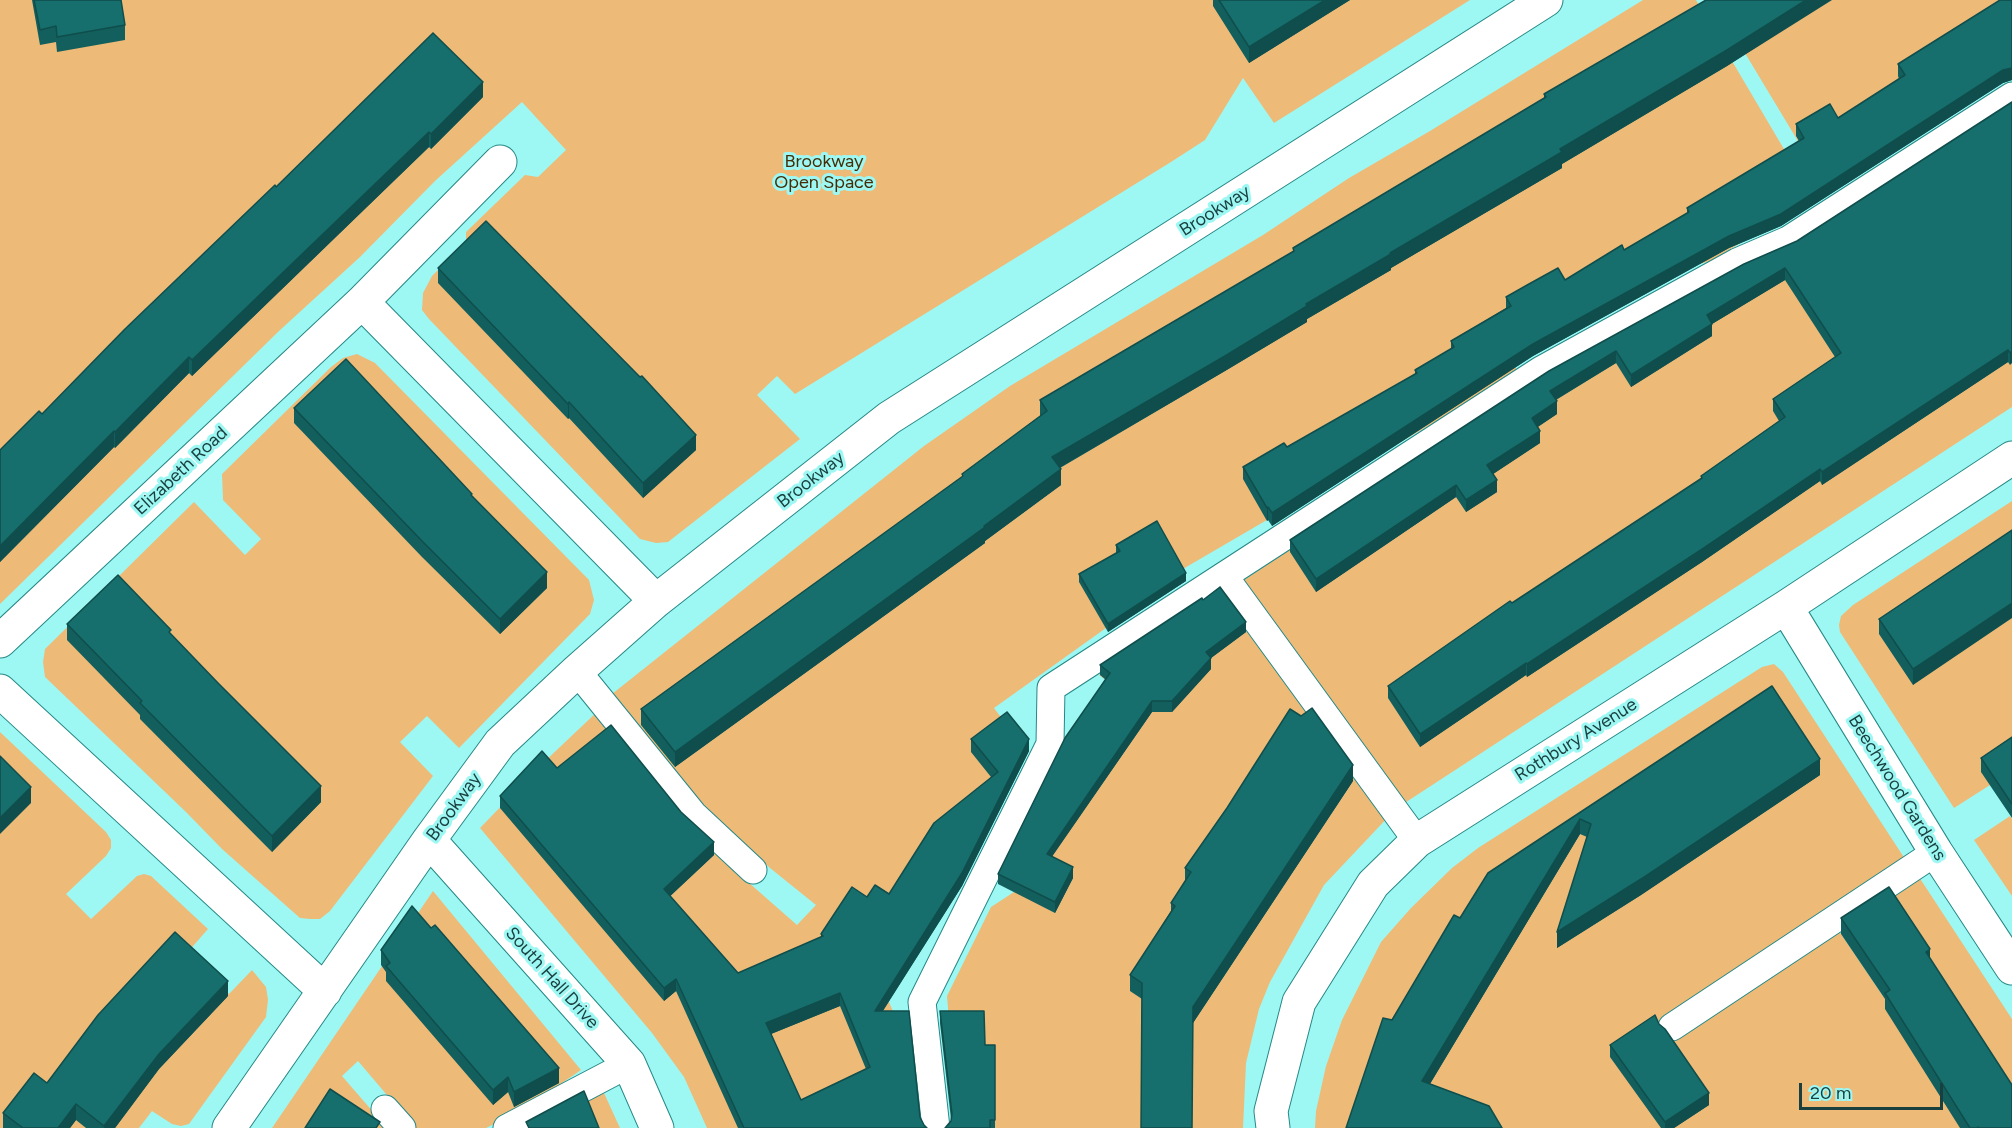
<!DOCTYPE html>
<style>
body{margin:0}
#map{position:relative;width:2012px;height:1128px;overflow:hidden;background:#9df8f4;font-family:Figtree,sans-serif}
canvas{display:block}
.scale{position:absolute;left:1799px;top:1083px;width:144px;height:27px;box-sizing:border-box;border:3px solid #193f3e;border-top:0;padding-left:8px;font-size:18px;line-height:21px;white-space:nowrap;color:#193f3e;-webkit-text-stroke:4px #9df8f4;paint-order:stroke}
</style>
<div id="map">
<canvas width="2012" height="1128"></canvas>
<div class="scale">20 m</div>
</div>
<script>
const c = document.querySelector('canvas').getContext('2d');
c.lineJoin = 'round';
function paint(path, color) { c.fillStyle = color; c.fill(path, 'evenodd'); }
const poly = rows => new Path2D(rows.map(r => 'M' + r).join(''));
function stroke(path, color, width, dash) { c.strokeStyle = color; c.lineWidth = width; c.lineCap = dash ? 'butt' : 'round'; c.setLineDash(dash || []); c.stroke(path); }
function label(font, color, halo, rows, align = 'center') {
  c.font = font + ' Figtree,sans-serif'; c.lineWidth = 6; c.setLineDash([]); c.textBaseline = 'middle'; c.strokeStyle = halo; c.fillStyle = color; for (const [text, x, y, turn = 0] of rows) {
    c.save(); c.translate(x, y); c.rotate((+turn || 0) * Math.PI / 180); c.textAlign = isNaN(turn) ? turn : align; if (halo) c.strokeText(text, 0, 0); c.fillText(text, 0, 0); c.restore();
  }
}
paint(poly([
 [0,0,1470,0,1274,123,1243,78,1205,140,1171,162,795,394,777,376,757,395,800,439,668,542,656,543,640,539,429,319,422,310,423,293,432,276,466,242,466,232,525,175,538,177,566,150,522,102,435,181,360,257,279,331,0,604],
 [1643,0,1696,0,1814,200,1710,261,1682,269,1513,364,1519,373,1140,594,1146,605,1106,628,994,708,1006,724,1025,758,884,990,899,1026,914,1128,707,1128,684,1077,652,1033,480,828,542,764,599,710,748,882,797,925,816,905,770,868,690,796,612,694,924,446,1010,386,1263,235,1349,178,1430,131],
 [1713,0,2012,0,1828,191],
 [2012,122,2012,407,1397,808,1238,584,1305,539],
 [357,354,375,363,589,580,594,600,590,614,459,748,427,716,400,742,433,776,330,911,320,919,310,919,300,918,222,849,186,812,45,677,43,662,45,649,194,502,245,555,261,539,223,500,222,474,331,367,343,358],
 [2012,501,2012,771,1954,808,1840,632,1839,625,1841,616,1853,605],
 [1226,593,1391,814,1324,885,1270,982,1259,1009,1246,1063,1243,1128,958,1128,947,996,991,907,1014,892,1107,681,1099,675],
 [1774,664,1783,672,1905,859,1655,1027,1664,1048,1839,931,1883,996,1887,899,1919,877,2012,1019,2012,1120,2000,1128,1315,1128,1316,1111,1326,1066,1342,1020,1381,942,1411,908,1452,868,1478,848,1762,667],
 [0,732,106,832,111,840,111,848,106,856,66,894,91,919,137,876,144,874,151,876,208,929,186,954,229,994,252,970,266,987,268,1000,266,1017,189,1124,181,1126,172,1124,152,1111,139,1128,0,1128],
 [2010,816,2012,819,2012,896,1974,840],
 [433,891,581,1070,524,1109,486,1128,415,1128,358,1061,342,1076,387,1128,272,1128],
 [604,1093,620,1128,525,1128,583,1103]
]), '#eeba77');
const lane = poly([
 [1224,576,1417,841],
 [577,671,693,814,753,870],
 [1672,1027,1936,852],
 [385,1109,402,1128],
 [507,1128,629,1064],
 [936,1128,922,1002,1050,744,1051,688,1541,370,1737,262,1788,240,2012,96]
]);
const street = poly([
 [362,302,656,601],
 [1786,607,1936,852,2012,968],
 [0,641,362,302,500,162],
 [0,691,325,991],
 [429,840,629,1064,657,1128],
 [229,1128,429,840,500,743,577,671,656,601,889,418,1546,0],
 [1273,1128,1271,1111,1299,1002,1373,884,1417,841,1786,607,2012,458]
]);
stroke(lane, '#268886', 29);
stroke(street, '#268886', 35);
stroke(lane, '#fff', 27);
stroke(street, '#fff', 33);
paint(poly([
 [32,0,121,0,125,25,125,40,57,52,56,42,40,45],
 [1213,0,1350,0,1249,63,1213,6],
 [2012,0,2012,80,2003,83,1781,226,1729,248,1533,356,1272,526,1268,520,1267,521,1243,479,1243,467,1287,447,1415,375,1415,370,1451,349,1451,341,1506,308,1506,297,1565,280,1624,250,1687,213,1687,208,1799,141,1796,136,1796,124,1838,118,1899,79,1898,76,1898,64],
 [1798,20,1727,66,1562,164,1562,168,1391,268,1391,270,1307,319,1307,322,1225,371,1060,468,1061,485,985,541,985,543,675,767,641,725,641,709,962,477,962,474,1040,416,1040,400,1293,252,1293,248,1544,99,1544,94],
 [483,97,431,149,429,147,192,376,189,373,115,448,114,447,0,562,0,450,42,414,276,187],
 [2012,102,2010,365,2008,362,1822,485,1820,481,1702,562,1527,677,1526,675,1420,747,1388,698,1388,686,1512,603,1701,479,1701,476,1779,421,1773,411,1773,399,1835,357,1785,280,1712,324,1712,336,1631,387,1616,363,1556,400,1557,414,1537,427,1540,443,1493,474,1497,492,1466,512,1456,497,1316,592,1290,552,1290,540,1797,241],
 [438,268,696,450,643,498,569,418,568,419,438,283],
 [294,408,472,497,547,588,500,634,422,557,294,423],
 [2012,530,1913,685,1879,634,1879,619],
 [1116,545,1186,581,1108,632,1079,582,1079,574,1116,553],
 [1203,600,1246,632,1211,658,1211,669,1172,712,1152,712,1052,856,1073,878,1055,913,998,884,998,874,1106,680,1100,675,1100,665],
 [67,624,171,635,321,802,272,852,140,719,140,715,67,640],
 [1772,686,1820,775,1641,895,1557,948,1587,837,1580,834,1430,1084,1346,1128,1392,1020,1460,918,1488,873],
 [2012,737,2012,818,1981,772,1981,758],
 [971,739,1029,751,962,886,883,1011,920,1117,924,1125,927,1128,738,1128,676,991,664,1001,500,808,500,796,557,768,714,855,670,896,738,973,821,937,821,934,889,894,991,777,971,752],
 [840,1006,866,1069,801,1100,771,1034],
 [1353,781,1193,1023,1142,999,1130,991,1130,975,1171,911,1171,903,1185,882,1185,868],
 [1841,918,1930,959,2012,1128,1960,1128,1885,1009,1885,999,1841,934],
 [381,950,559,1083,514,1107,508,1092,493,1105,386,981,386,972,381,965],
 [228,996,159,1069,115,1128,86,1128,76,1120,70,1128,3,1128,3,1113,47,1083],
 [940,1011,985,1045,995,1045,995,1128,945,1128,951,1121,951,1119,940,1023],
 [1659,1024,1709,1105,1674,1128,1661,1128,1610,1057,1610,1045]
]), '#135f5e');
paint(poly([
 [1325,0,1350,0,1249,63,1249,47],
 [1806,0,1832,0,1727,66,1562,164,1562,168,1391,268,1391,270,1307,319,1307,322,1225,371,1052,472,1052,457,1306,304],
 [2012,68,2012,80,2003,83,1781,226,1729,248,1533,356,1272,526,1272,513,1533,344,2003,70],
 [483,82,483,97,431,149,431,134],
 [429,132,429,147,192,376,192,360],
 [1785,268,1785,280,1707,327,1707,315],
 [1712,324,1712,336,1631,387,1631,375],
 [2008,350,2008,362,1822,485,1822,472],
 [1616,351,1616,363,1550,403,1550,391],
 [2012,351,2012,363,2010,365,2010,353],
 [189,357,189,373,115,448,115,432],
 [1557,401,1557,414,1532,431,1532,418],
 [569,402,569,418,568,419,568,404],
 [114,431,114,447,0,562,0,546],
 [1540,431,1540,443,1487,478,1487,465],
 [696,435,696,450,643,498,643,483],
 [1061,469,1061,485,985,541,985,543,675,767,675,752],
 [1820,469,1820,481,1702,562,1527,677,1527,664],
 [1497,480,1497,492,1466,512,1466,500],
 [1456,485,1456,497,1316,592,1316,579],
 [1268,507,1268,520,1267,521,1267,508],
 [547,572,547,588,500,634,500,619],
 [1186,573,1186,581,1108,632,1108,624],
 [2012,603,2012,618,1913,685,1913,669],
 [1246,622,1246,632,1211,658,1211,669,1172,712,1172,701,1206,652],
 [1526,663,1526,675,1420,747,1420,734],
 [1152,701,1152,712,1047,864,1047,854],
 [1029,739,1029,751,962,886,875,1023,875,1011],
 [1820,759,1820,775,1641,895,1557,948,1557,932],
 [1353,765,1353,781,1193,1023,1193,1007],
 [321,786,321,802,272,852,272,836],
 [31,787,31,803,0,834,0,818],
 [1580,819,1580,834,1422,1097,1422,1081],
 [714,842,714,855,664,902,664,889],
 [1073,867,1073,878,1055,913,1055,902],
 [1930,949,1930,965,1926,952],
 [676,979,676,991,664,1001,664,988],
 [228,981,228,996,159,1069,115,1128,104,1128,104,1126,159,1054],
 [840,993,840,1006,766,1036,766,1023],
 [559,1068,559,1083,514,1107,514,1092],
 [508,1077,508,1092,493,1105,493,1090],
 [1709,1093,1709,1105,1674,1128,1665,1128,1665,1122],
 [76,1104,76,1120,70,1128,58,1128]
]), '#0f4e4c');
const building = poly([
 [34,0,121,0,125,25,57,37,56,26,40,30,34,0],
 [1219,0,1325,0,1249,47,1219,0],
 [1706,0,1806,0,1727,50,1560,149,1562,152,1390,253,1391,254,1306,304,1307,306,1225,356,1052,457,1061,469,984,526,985,527,675,752,641,709,963,476,962,474,1047,411,1040,400,1294,251,1293,248,1546,97,1544,94,1706,0],
 [2000,0,2012,0,2012,68,2003,70,1781,214,1729,236,1533,344,1272,513,1268,507,1267,508,1243,467,1284,443,1287,447,1417,373,1415,370,1454,347,1451,341,1511,306,1506,297,1529,284,1558,268,1565,280,1622,245,1624,250,1689,212,1687,208,1804,138,1796,124,1830,104,1838,118,1905,75,1898,64,2000,0],
 [433,33,483,82,431,134,429,132,192,360,189,357,115,432,114,431,0,546,0,450,39,411,42,414,125,329,275,185,276,187,433,33],
 [2012,102,2012,351,2010,353,2008,350,1822,472,1820,469,1702,549,1527,664,1526,663,1420,734,1388,686,1510,601,1512,603,1702,478,1701,476,1785,417,1773,399,1841,353,1785,268,1707,315,1712,324,1631,375,1616,351,1550,391,1557,401,1532,418,1540,431,1487,465,1497,480,1466,500,1456,485,1316,579,1290,540,1549,371,1744,264,1797,241,2012,102],
 [486,221,640,377,642,376,696,435,643,483,569,402,568,404,438,268,486,221],
 [346,359,472,494,471,495,547,572,500,619,422,541,294,408,346,359],
 [1157,521,1186,573,1108,624,1079,574,1120,551,1116,545,1157,521],
 [2012,530,2012,603,1913,669,1879,619,2012,530],
 [118,575,171,630,169,632,218,683,321,786,272,836,140,703,142,701,67,624,118,575],
 [1220,587,1246,622,1206,652,1211,658,1172,701,1152,701,1047,854,1073,867,1055,902,998,874,1065,738,1110,673,1100,665,1202,598,1203,600,1220,587],
 [1772,686,1820,759,1641,879,1557,932,1591,824,1580,819,1422,1081,1489,1106,1502,1128,1346,1128,1383,1018,1392,1020,1454,915,1460,918,1488,873,1772,686],
 [1312,708,1353,765,1193,1007,1192,1128,1141,1128,1142,983,1130,975,1175,906,1171,903,1191,872,1185,868,1227,808,1290,709,1301,716,1312,708],
 [1007,712,1029,739,962,873,875,1011,909,1011,920,1117,924,1125,927,1128,744,1128,676,979,664,988,500,796,542,751,557,768,611,725,681,812,714,842,664,889,738,973,823,936,821,934,852,887,867,897,875,885,889,894,934,823,998,772,971,739,1007,712],
 [840,993,870,1067,801,1100,766,1023,840,993],
 [2012,737,2012,804,1981,758,2012,737],
 [0,756,31,787,0,818,0,756],
 [1889,887,1930,949,1926,952,2012,1085,2012,1128,1979,1128,1978,1127,1977,1128,1970,1128,1885,993,1890,990,1841,918,1889,887],
 [412,906,431,928,435,925,559,1068,514,1092,508,1077,493,1090,386,966,390,963,381,950,412,906],
 [175,932,228,981,159,1054,104,1126,76,1104,58,1128,23,1128,3,1113,34,1073,47,1083,98,1015,175,932],
 [940,1011,984,1011,985,1045,995,1045,995,1120,990,1120,990,1128,945,1128,951,1121,952,1114,940,1011],
 [1655,1015,1659,1024,1665,1029,1709,1093,1665,1122,1610,1045,1655,1015],
 [330,1089,380,1122,376,1128,305,1128,330,1089],
 [584,1091,599,1128,529,1128,526,1122,584,1091]
]);
paint(building, '#166f6d');
stroke(building, '#0f4e4c', 1.5);
label('18px', '#462d05', '#9df8f4', [
 ["Brookway",824,162],
 ["Open Space",824,183]
]);
label('18px', '#193f3e', '#9df8f4', [
 ["Brookway",1215,211,-32],
 ["Elizabeth Road",181,471,-43],
 ["Brookway",811,480,-38],
 ["Rothbury Avenue",1576,740,-32],
 ["Beechwood Gardens",1897,788,58],
 ["Brookway",454,807,-54],
 ["South Hall Drive",552,978,48]
]);
</script>
